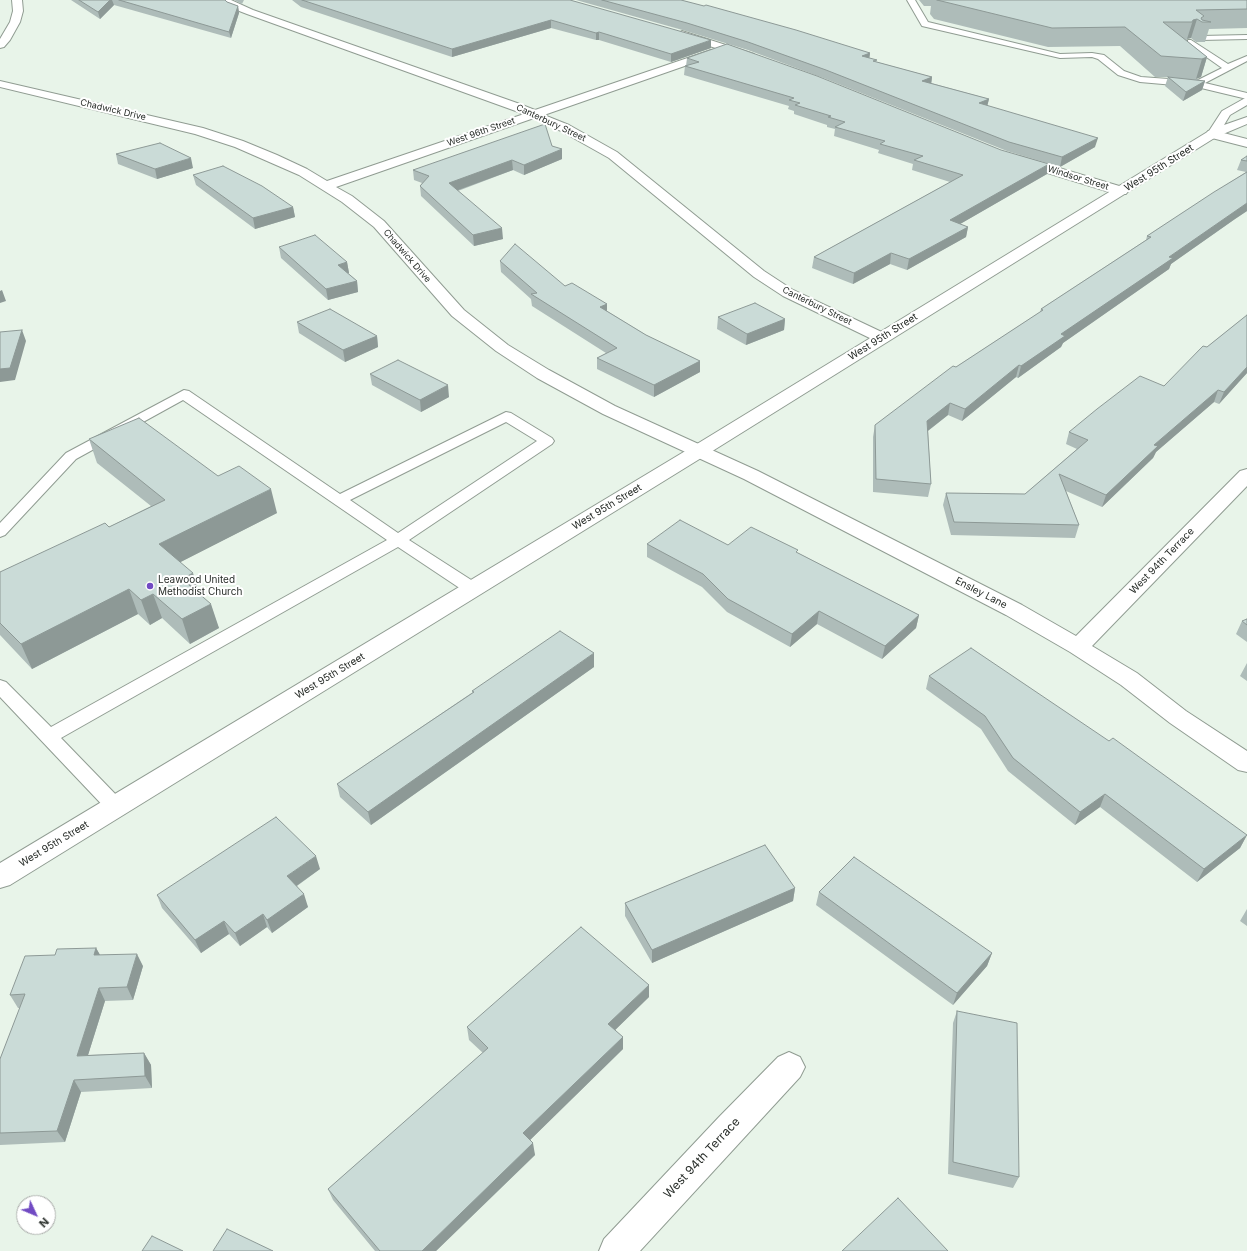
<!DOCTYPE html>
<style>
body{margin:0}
#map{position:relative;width:1247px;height:1251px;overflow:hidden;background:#e8f4e9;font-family:Inter,sans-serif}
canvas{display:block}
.north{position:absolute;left:16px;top:1195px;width:40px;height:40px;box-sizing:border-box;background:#fff;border:1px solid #a9aba9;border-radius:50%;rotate:134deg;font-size:11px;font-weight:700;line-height:16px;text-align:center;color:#282d29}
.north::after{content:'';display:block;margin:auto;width:14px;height:18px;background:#714ac3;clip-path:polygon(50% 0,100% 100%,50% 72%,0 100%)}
</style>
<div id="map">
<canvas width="1247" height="1251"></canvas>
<div class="north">N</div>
</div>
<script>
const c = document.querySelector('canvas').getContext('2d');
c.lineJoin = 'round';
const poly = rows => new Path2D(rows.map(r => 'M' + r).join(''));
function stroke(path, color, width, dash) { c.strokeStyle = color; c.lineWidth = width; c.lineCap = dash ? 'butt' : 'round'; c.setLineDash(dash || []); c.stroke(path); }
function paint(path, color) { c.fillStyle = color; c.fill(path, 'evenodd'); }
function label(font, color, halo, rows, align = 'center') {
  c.font = font + ' Inter,sans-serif'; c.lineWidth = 4; c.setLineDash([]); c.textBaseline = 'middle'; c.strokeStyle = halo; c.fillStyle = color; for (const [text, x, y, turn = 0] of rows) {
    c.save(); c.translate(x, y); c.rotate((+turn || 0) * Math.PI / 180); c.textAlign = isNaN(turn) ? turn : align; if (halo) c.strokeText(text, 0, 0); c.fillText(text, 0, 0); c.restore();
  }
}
const service = poly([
 [907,0,915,0,928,22,1060,54,1092,53,1104,55,1124,71,1141,77,1196,81,1222,68,1188,44,1188,40,1191,40,1228,64,1247,56,1247,61,1205,83,1247,93,1247,99,1197,87,1140,82,1118,75,1098,59,1092,57,1060,58,922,26,907,0],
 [1247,35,1247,39,1201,40,1197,38,1201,36,1247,35],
 [184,390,189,391,340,494,506,412,511,413,552,438,554,441,552,444,409,540,479,585,481,589,479,593,473,594,467,593,398,547,61,738,123,802,126,807,123,812,116,815,109,812,0,697,0,680,6,682,51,727,387,540,183,400,76,459,5,535,0,537,0,523,66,453,184,390],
 [506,422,537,441,398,533,350,500,506,422]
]);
const minor = poly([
 [12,0,22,0,23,11,20,22,10,40,4,47,0,48,0,39,10,22,13,11,12,0],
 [220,0,231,0,253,10,517,103,535,110,711,50,719,50,720,52,719,54,544,115,569,125,617,152,764,271,793,290,888,335,890,338,888,341,882,343,876,341,783,296,754,277,609,158,561,131,534,118,336,187,352,196,384,221,464,310,508,345,549,370,615,406,758,471,1022,605,1076,636,1240,471,1247,469,1247,486,1092,646,1137,673,1186,711,1247,751,1247,772,1238,770,1170,723,1121,685,1070,652,1006,615,744,479,603,414,537,378,496,351,452,316,374,227,342,202,299,175,235,147,195,134,0,87,0,81,203,128,243,141,277,155,307,169,327,181,524,114,247,14,229,7,220,0],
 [682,31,754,54,755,56,750,59,746,58,679,36,677,34,682,31],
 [1212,130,1247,139,1247,147,1208,137,1206,134,1208,131,1212,130],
 [1019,156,1126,188,1128,191,1126,194,1116,194,1015,163,1013,160,1015,157,1019,156],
 [789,1052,800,1057,805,1067,800,1077,640,1251,599,1251,604,1239,719,1117,778,1057,789,1052]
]);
const primary = poly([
 [1247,97,1247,105,1230,115,1224,125,1247,117,1247,124,1216,137,706,455,10,885,0,888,0,863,692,447,1209,131,1222,111,1247,97]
]);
stroke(service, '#909c92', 2);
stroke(minor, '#909c92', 2);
stroke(primary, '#909c92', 2);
paint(service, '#fff');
paint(minor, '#fff');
paint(primary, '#fff');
paint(poly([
 [71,0,225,0,227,2,238,6,239,13,231,38,114,5,100,19],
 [234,0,244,0,242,4],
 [292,0,570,0,711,48,671,62,599,40,596,40,551,28,452,57,301,7],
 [576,0,681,0,870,53,869,58,877,62,932,77,931,83,989,99,987,106,1095,147,1060,167,1007,151,826,79,748,50,686,31],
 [919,0,1247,0,1247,28,1209,29,1205,42,1196,42,1191,38,1187,39,1187,41,1207,57,1201,77,1196,79,1205,81,1202,90,1183,101,1165,86,1168,77,1155,77,1120,46,1048,47,934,19,930,14,931,6,924,6],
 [687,58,1047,174,960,224,968,227,966,237,907,270,890,264,853,284,812,268,814,257,950,182,912,170,913,164,878,153,879,150,834,136,835,129,827,127,827,125,794,114,794,111,788,109,789,106,684,75,685,66,686,66],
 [552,146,562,159,524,175,513,170,458,191,503,239,474,246,421,196,420,186,422,183,414,180,413,170],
 [116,154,193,168,157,179,118,164],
 [1247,156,1247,211,1235,219,1171,264,1169,269,1063,343,1061,347,1018,378,1016,377,962,421,948,415,928,431,931,484,928,497,873,492,873,437,875,425,956,367,1040,312,1041,309,1146,240,1147,236,1246,172,1237,170,1241,160],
 [193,175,293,207,295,217,255,229,196,185],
 [279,247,347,262,349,273,348,273,357,281,358,292,328,300,281,258],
 [500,261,565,286,607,304,607,311,646,335,700,361,700,372,654,397,597,369,597,358,606,353,532,306,531,299,501,272],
 [1247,315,1247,373,1219,404,1214,402,1156,452,1153,458,1102,507,1066,491,1079,525,1075,538,951,535,943,505,946,493,1025,494,1077,449,1066,444,1069,432,1164,386,1207,347],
 [718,317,785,319,784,330,746,345,717,329],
 [297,322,377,336,378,347,345,362,299,333],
 [370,374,449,397,421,412,372,385],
 [89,439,218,476,277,513,180,562,200,594,219,628,190,644,162,618,150,625,138,614,32,669,0,635,0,572,109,527,151,506,97,463],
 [647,544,728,545,798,553,919,615,916,628,882,659,817,624,790,647,727,612,702,587,647,557],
 [1247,619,1247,642,1236,634,1242,621],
 [1247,663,1247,681,1240,676],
 [594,667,371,825,340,797,337,784,473,692,472,691],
 [929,676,1247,835,1240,848,1197,882,1100,807,1075,825,1008,771,981,729,926,689],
 [320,869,297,886,308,907,272,933,267,927,240,946,229,934,201,953,162,908,157,895],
 [795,888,793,901,652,963,625,916,625,903],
 [819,892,992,953,987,966,953,1005,816,905],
 [1247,909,1247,926,1240,921],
 [96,948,100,955,143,966,133,1000,105,1001,88,1055,144,1053,151,1065,152,1088,81,1092,65,1142,0,1145,0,1059,20,1008,18,1008,10,995,55,955],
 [649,997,615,1030,623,1037,623,1049,530,1140,535,1155,436,1251,375,1251,333,1200,328,1189,483,1053,469,1040,467,1027],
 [957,1011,1019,1177,1013,1188,948,1174,953,1023]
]), '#aebcb9');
paint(poly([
 [110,0,112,0,114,5,100,19,98,12],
 [238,6,239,13,231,38,229,32],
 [1197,19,1191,38,1187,39,1193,20],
 [551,20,551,28,452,57,452,49],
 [599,32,599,40,596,40,596,33],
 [711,40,711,48,671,62,671,54],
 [870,53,869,61,862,56],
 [1207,57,1201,77,1196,79,1202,59],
 [932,77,931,86,922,81],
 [1205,81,1202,90,1183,101,1186,92],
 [989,99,987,107,979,103],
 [1098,138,1095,147,1060,167,1062,157],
 [562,149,562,159,524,175,524,165],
 [191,158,193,168,157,179,155,169],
 [512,160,513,170,450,193,449,183],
 [1049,164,1047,174,948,231,950,220],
 [1247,203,1247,211,1235,219,1171,264,1169,269,1063,343,1061,347,1018,378,1021,366,1061,334,1169,257],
 [293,207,295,217,255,229,253,218],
 [968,227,966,237,907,270,909,259],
 [502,228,503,239,474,246,473,235],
 [891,253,890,264,853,284,854,273],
 [347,262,349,273,340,276,338,265],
 [357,281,358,292,328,300,326,289],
 [2,290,6,301,0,303,0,291],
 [607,304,607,316,600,307],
 [785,319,784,330,746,345,747,334],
 [22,330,26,341,15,380,0,382,0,369],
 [377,336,378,347,345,362,343,350],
 [700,361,700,372,654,397,654,385],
 [1019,365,1016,377,962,421,965,409],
 [1247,367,1247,373,1219,404,1224,392],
 [448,385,449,397,421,412,420,400],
 [1218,390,1214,402,1156,452,1153,458,1102,507,1106,495,1154,445],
 [950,403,948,415,925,433,927,421],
 [271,489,277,513,167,569,159,544],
 [193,573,201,597,182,579],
 [129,589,138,614,32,669,21,644],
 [153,594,162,618,150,625,141,600],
 [211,604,219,628,190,644,182,619],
 [819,611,817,624,790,647,792,634],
 [919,615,916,628,882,659,885,646],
 [594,653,594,667,371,825,368,812],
 [1105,794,1100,807,1075,825,1080,812],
 [1247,835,1240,848,1197,882,1204,869],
 [316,856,320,869,292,889,287,876],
 [795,888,793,901,652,963,652,950],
 [304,894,308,907,272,933,267,920],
 [263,914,267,927,240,946,235,933],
 [224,921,229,934,201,953,195,940],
 [96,948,103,960,94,955],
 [992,953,987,966,953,1005,957,993],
 [137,954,143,966,133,1000,127,987],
 [649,985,649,997,609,1036,608,1024],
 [99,988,105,1001,84,1068,77,1056],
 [623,1037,623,1049,525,1145,523,1133],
 [144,1053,151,1065,152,1088,145,1076],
 [74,1080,81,1092,65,1142,57,1131],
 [533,1143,535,1155,436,1251,422,1251]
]), '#8d9996');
const building = poly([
 [79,0,110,0,98,12,79,0],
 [119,0,225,0,227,2,238,6,229,32,119,0],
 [302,0,570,0,711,40,671,54,599,32,596,33,551,20,452,49,302,0],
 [602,0,681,0,704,6,706,5,796,30,870,53,862,56,877,60,873,61,932,77,922,81,989,99,979,103,1098,138,1062,157,1009,142,826,70,748,42,687,23,602,0],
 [937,0,1247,0,1247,9,1196,10,1204,16,1201,18,1202,20,1211,22,1202,22,1197,19,1193,20,1192,22,1163,22,1207,57,1202,59,1161,56,1125,27,1052,28,937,0],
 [727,44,817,76,1001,150,1049,164,950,220,968,227,909,259,891,253,854,273,814,257,963,175,914,160,923,156,880,144,885,141,835,127,845,122,828,117,831,116,795,105,800,103,789,100,794,98,685,66,699,62,687,58,727,44],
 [1168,77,1205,81,1186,92,1168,77],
 [545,124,552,146,562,149,524,165,512,160,449,183,502,228,473,235,420,186,429,176,413,170,545,124],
 [160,143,191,158,155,169,116,154,160,143],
 [1247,156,1247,161,1241,160,1247,156],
 [223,166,262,186,293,207,253,218,193,175,223,166],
 [1247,172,1247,203,1169,257,1173,258,1061,334,1065,336,1021,366,1019,365,965,409,950,403,927,421,931,484,876,479,875,425,953,366,956,367,1043,310,1041,309,1151,237,1147,236,1214,192,1247,172],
 [315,235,347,262,338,265,357,281,326,289,279,247,315,235],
 [515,244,565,286,572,283,607,304,600,307,646,335,700,361,654,385,597,358,617,348,531,294,537,293,500,261,515,244],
 [755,303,785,319,747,334,718,317,755,303],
 [330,309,377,336,343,350,297,322,330,309],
 [1247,315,1247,367,1224,392,1218,390,1154,445,1158,446,1106,495,1059,474,1079,525,954,522,946,493,1025,494,1088,440,1069,432,1097,409,1140,376,1164,386,1203,346,1207,347,1247,315],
 [22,330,10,368,0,369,0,332,22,330],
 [398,360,448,385,420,400,370,374,398,360],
 [139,418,218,476,239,466,271,489,159,544,193,573,182,579,211,604,182,619,153,594,141,600,129,589,21,644,0,623,0,572,105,523,109,527,165,500,89,439,139,418],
 [680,520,728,545,751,527,798,550,796,552,919,615,885,646,819,611,792,634,728,599,703,574,647,544,680,520],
 [1247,619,1247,625,1242,621,1247,619],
 [560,631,594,653,368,812,337,784,474,692,472,691,560,631],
 [971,648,1109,741,1113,738,1247,835,1204,869,1105,794,1080,812,1013,758,985,716,929,676,971,648],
 [276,817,316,856,287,876,304,894,267,920,263,914,235,933,224,921,195,940,157,895,276,817],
 [765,845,795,888,652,950,625,903,765,845],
 [854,857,992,953,957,993,819,892,854,857],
 [581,927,649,985,608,1024,623,1037,523,1133,533,1143,422,1251,380,1251,328,1189,488,1048,467,1027,581,927],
 [96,948,94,955,137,954,127,987,99,988,77,1056,144,1053,145,1076,74,1080,57,1131,0,1133,0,1059,25,994,10,995,25,956,55,955,57,949,96,948],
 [957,1011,1017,1023,1019,1177,953,1162,957,1011],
 [898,1198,948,1251,842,1251,898,1198],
 [227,1229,273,1251,213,1251,227,1229],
 [152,1236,183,1251,142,1251,152,1236]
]);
paint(building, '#cadbd7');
stroke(building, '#8d9996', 1);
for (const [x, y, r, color] of [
 [150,586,4,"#714ac3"]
]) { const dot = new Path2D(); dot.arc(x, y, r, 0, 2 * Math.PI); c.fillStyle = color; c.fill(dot); stroke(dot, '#fff', 1.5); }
label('9px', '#282d29', '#fff', [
 ["Chadwick Drive",113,110,13],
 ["Canterbury Street",551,123,25],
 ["West 96th Street",481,132,-19],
 ["Windsor Street",1078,178,17],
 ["Chadwick Drive",407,256,49],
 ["Canterbury Street",817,306,26]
]);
label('10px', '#282d29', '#fff', [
 ["West 95th Street",1159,168,-32],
 ["West 95th Street",883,337,-32],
 ["West 95th Street",607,507,-31],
 ["West 94th Terrace",1162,561,-46],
 ["Ensley Lane",981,593,27],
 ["West 95th Street",330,676,-31],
 ["West 95th Street",54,844,-31]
]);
label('10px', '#282d29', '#fff', [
 ["Leawood United",158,580],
 ["Methodist Church",158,592]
], 'left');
label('12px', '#282d29', '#fff', [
 ["West 94th Terrace",702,1158,-47]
]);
</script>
